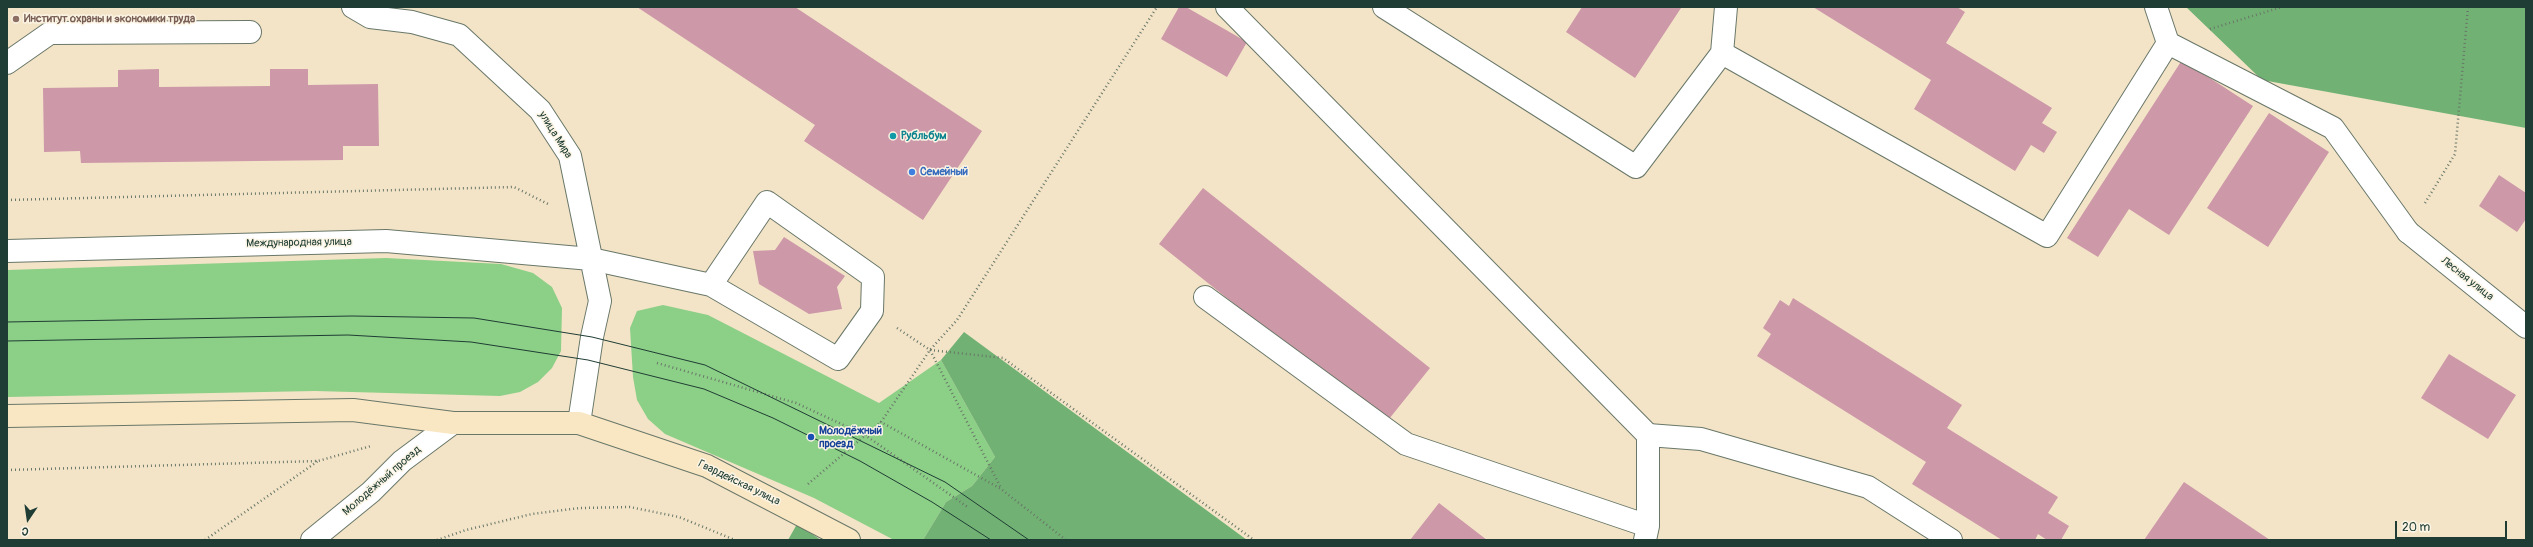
<!DOCTYPE html>
<meta charset="utf-8">
<style>
body{margin:0}
#map{position:relative;width:2533px;height:547px;overflow:hidden;background:#f3e4c8;font-family:Pangolin,sans-serif}
canvas{display:block}
.frame{position:absolute;inset:0;border:8px solid #1f3d34;pointer-events:none}
.north{position:absolute;left:8px;top:499px;width:40px;height:40px;-webkit-text-stroke:3px #fcf5e5;paint-order:stroke;rotate:193deg;font-size:11px;font-weight:700;line-height:16px;text-align:center;color:#1f3d34}
.north::after{content:'';display:block;margin:auto;width:14px;height:18px;background:#1f3d34;clip-path:polygon(50% 0,100% 100%,50% 72%,0 100%)}
.scale{position:absolute;left:2395px;top:521px;width:112px;height:18px;box-sizing:border-box;border:2px solid #1f3d34;border-top:0;padding-left:5px;font-size:12px;line-height:14px;white-space:nowrap;color:#1f3d34;-webkit-text-stroke:3px #fcf5e5;paint-order:stroke}
</style>
<div id="map">
<canvas width="2533" height="547"></canvas>
<div class="frame"></div>
<div class="north">С</div>
<div class="scale">20 m</div>
</div>
<script>
const c = document.querySelector('canvas').getContext('2d');
c.lineJoin = 'round';
function paint(path, color) { c.fillStyle = color; c.fill(path, 'evenodd'); }
const poly = rows => new Path2D(rows.map(r => 'M' + r).join(''));
function stroke(path, color, width, dash) { c.strokeStyle = color; c.lineWidth = width; c.lineCap = dash ? 'butt' : 'round'; c.setLineDash(dash || []); c.stroke(path); }
function label(font, color, halo, rows, align = 'center') {
  c.font = font + ' Pangolin,sans-serif'; c.lineWidth = 3; c.setLineDash([]); c.textBaseline = 'middle'; c.strokeStyle = halo; c.fillStyle = color; for (const [text, x, y, turn = 0] of rows) {
    c.save(); c.translate(x, y); c.rotate((+turn || 0) * Math.PI / 180); c.textAlign = isNaN(turn) ? turn : align; if (halo) c.strokeText(text, 0, 0); c.fillText(text, 0, 0); c.restore();
  }
}
paint(poly([
 [386,258,501,264,533,273,552,287,562,308,561,351,552,368,538,382,520,392,500,396,315,391,7,397,7,270],
 [663,305,708,315,879,403,941,360,995,457,972,486,946,502,923,540,894,540,814,498,665,434,648,419,637,400,633,377,630,328,637,311]
]), '#8ccf87');
paint(poly([
 [2186,7,2526,7,2526,128,2262,80],
 [964,332,1247,540,923,540,946,502,972,486,995,457,941,360],
 [797,524,821,540,788,540]
]), '#71b274');
paint(poly([
 [637,7,795,7,982,131,923,220,804,141,815,125],
 [1179,7,1186,7,1247,42,1227,77,1161,39],
 [1582,7,1680,7,1681,8,1635,78,1566,32],
 [1813,7,1957,7,1965,12,1946,43,2052,108,2042,123,2057,132,2044,153,2031,145,2015,171,1914,109,1931,80],
 [2182,60,2253,106,2169,235,2129,209,2098,257,2067,238],
 [159,69,159,87,270,86,270,69,308,69,308,85,378,84,379,146,343,146,343,160,81,163,80,151,44,152,43,88,118,87,118,70],
 [2269,113,2329,152,2268,247,2207,208],
 [2499,175,2526,193,2526,219,2517,232,2479,206],
 [1203,188,1430,368,1385,424,1159,244],
 [784,237,845,276,837,287,842,309,809,314,759,284,753,251,775,250],
 [1793,298,1962,405,1947,428,2058,497,2048,513,2069,526,2061,540,2047,540,2038,534,2035,540,2002,540,1912,484,1926,462,1757,356,1771,334,1763,328,1780,300,1789,306],
 [2449,354,2516,395,2488,439,2421,398],
 [2184,482,2270,540,2144,540],
 [1439,503,1487,540,1410,540]
]), '#cd98a8');
const lane = poly([
 [1227,7,1648,435,1648,526,1645,540],
 [1384,7,1636,167,1722,53,2047,236,2168,43],
 [2156,7,2168,43,2333,128,2408,232],
 [1722,53,1726,7],
 [7,63,50,33,250,32],
 [591,259,711,285,767,202,873,277,872,311,838,359,711,285],
 [1205,297,1406,444,1648,526]
]);
const street = poly([
 [353,7,370,17,412,22,459,35,540,110,570,156,600,301,592,337,579,423],
 [2408,232,2526,327],
 [7,251,386,241,591,259],
 [1648,435,1701,439,1868,487,1951,540],
 [312,540,371,492,402,461,453,423]
]);
const secondary = poly([
 [7,416,353,410,453,423,579,423,707,466,849,540]
]);
stroke(lane, '#697768', 24);
stroke(street, '#697768', 24);
stroke(secondary, '#697768', 24);
stroke(poly([
 [2210,29,2282,7],
 [7,200,514,187,548,204],
 [2425,203,2455,154,2468,7],
 [897,328,930,350,1001,488],
 [930,350,1003,358,1254,540],
 [657,363,796,403,865,435,969,508],
 [7,470,318,461,371,446],
 [808,484,881,422],
 [205,540,318,461],
 [437,540,466,530,532,514,580,508,630,507,679,517,735,540],
 [1066,540,1001,489,881,422,930,350,957,320,1157,7]
]), '#697768', 2.5, [1, 3]);
stroke(lane, '#fff', 22);
stroke(street, '#fff', 22);
stroke(secondary, '#f9e7c3', 22);
stroke(poly([
 [7,322,352,316,474,318,592,337,705,365,945,482,1029,540],
 [7,341,348,335,471,342,588,360,704,389,773,418,860,461,932,502,991,540]
]), '#1f3d34', 1);
for (const [x, y, r, color] of [
 [16,19,4,"#8d6e63"],
 [893,136,4,"#0f9aa8"],
 [912,172,4,"#3f7fe0"],
 [811,437,4,"#1a4fb4"]
]) { const dot = new Path2D(); dot.arc(x, y, r, 0, 2 * Math.PI); c.fillStyle = color; c.fill(dot); stroke(dot, '#fcf5e5', 1.5); }
label('bold 11px', '#785e54', '#fcf5e5', [
 ["Институт охраны и экономики труда",24,19]
], 'left');
label('11px', '#1f3d34', '#fcf5e5', [
 ["улица Мира",555,135,58],
 ["Международная улица",299,243,-1],
 ["Лесная улица",2467,279,38],
 ["Молодёжный проезд",382,481,-41],
 ["Гвардейская улица",739,483,26]
]);
label('bold 11px', '#0d838f', '#fcf5e5', [
 ["Рубльбум",901,136]
], 'left');
label('bold 11px', '#366cbe', '#fcf5e5', [
 ["Семейный",920,172]
], 'left');
label('bold 11px', '#164399', '#fcf5e5', [
 ["Молодёжный",819,431],
 ["проезд",819,444]
], 'left');
</script>
